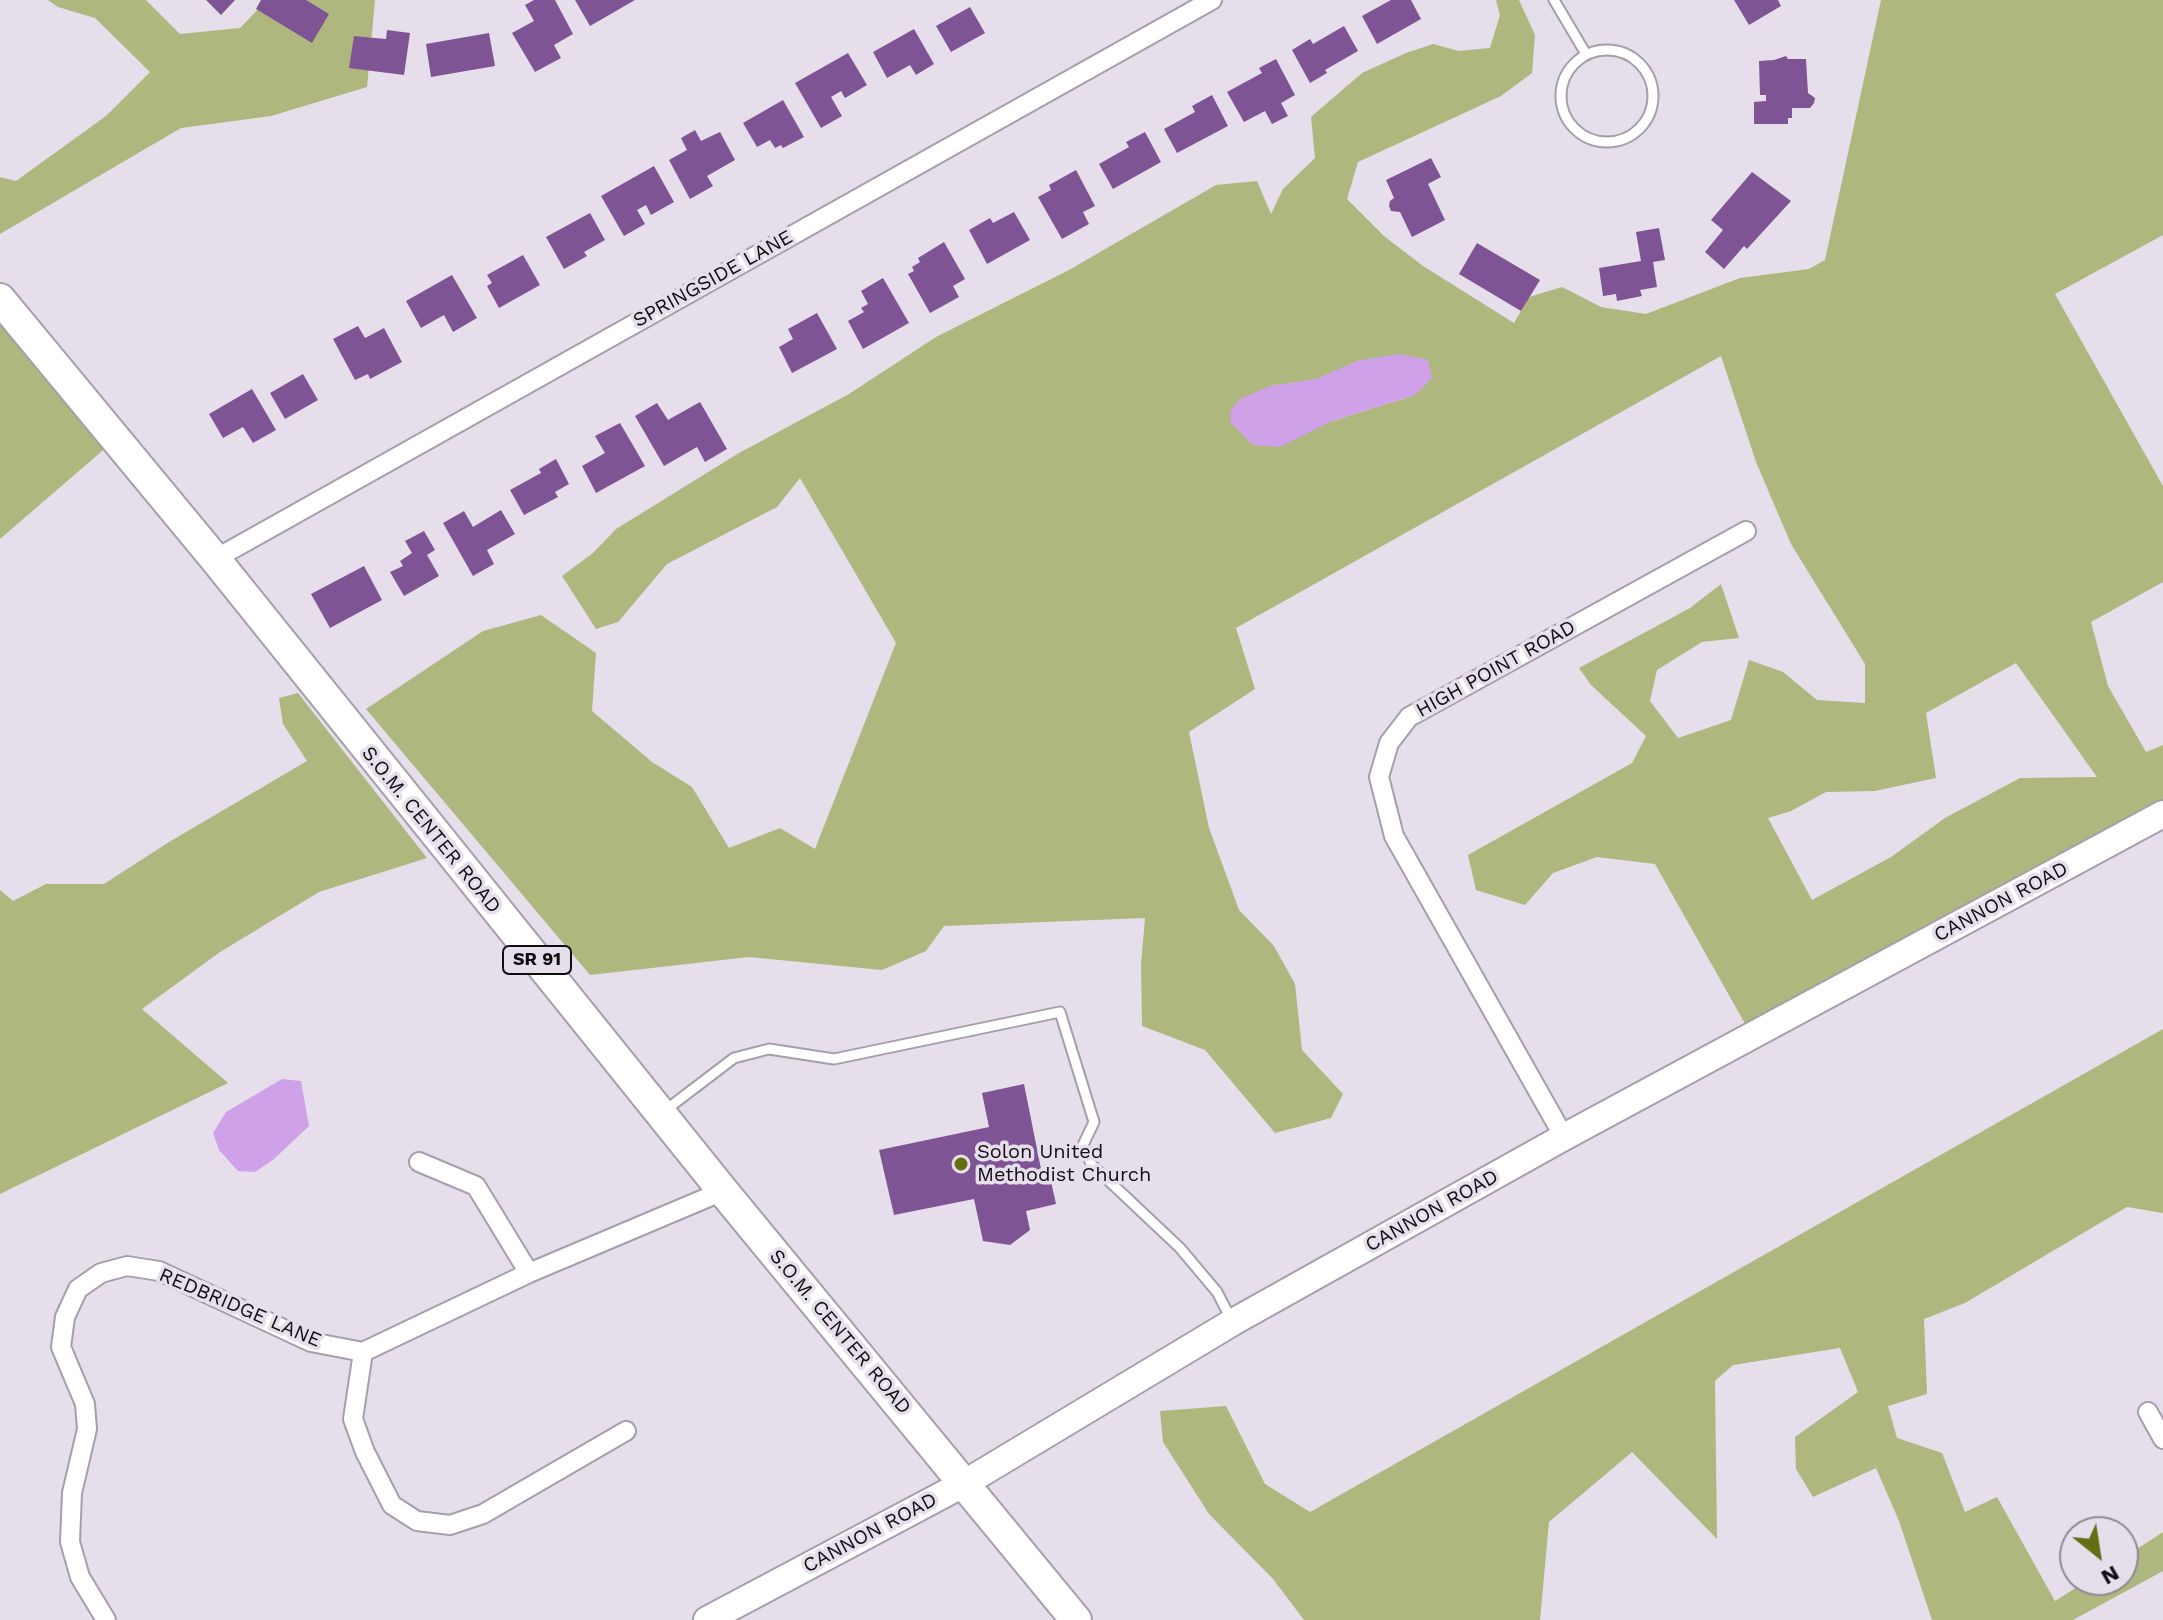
<!DOCTYPE html>
<style>
body{margin:0}
#map{position:relative;width:2163px;height:1620px;overflow:hidden;background:#e6deeb;font-family:"Work Sans",sans-serif}
canvas{display:block}
.north{position:absolute;left:2059px;top:1516px;width:80px;height:80px;box-sizing:border-box;background:#e6deeb;border:2px solid #908a94;border-radius:50%;rotate:150deg;font-size:22px;font-weight:700;line-height:32px;text-align:center;color:#100d11}
.north::after{content:'';display:block;margin:auto;width:28px;height:36px;background:#646e15;clip-path:polygon(50% 0,100% 100%,50% 72%,0 100%)}
</style>
<div id="map">
<canvas width="2163" height="1620"></canvas>
<div class="north">N</div>
</div>
<script>
const c = document.querySelector('canvas').getContext('2d');
c.lineJoin = 'round';
function paint(path, color) { c.fillStyle = color; c.fill(path, 'evenodd'); }
const poly = rows => new Path2D(rows.map(r => 'M' + r).join(''));
function stroke(path, color, width, dash) { c.strokeStyle = color; c.lineWidth = width; c.lineCap = dash ? 'butt' : 'round'; c.setLineDash(dash || []); c.stroke(path); }
function label(font, color, halo, rows, align = 'center') {
  c.font = font + ' "Work Sans",sans-serif'; c.lineWidth = 7; c.setLineDash([]); c.textBaseline = 'middle'; c.strokeStyle = halo; c.fillStyle = color; for (const [text, x, y, turn = 0] of rows) {
    c.save(); c.translate(x, y); c.rotate((+turn || 0) * Math.PI / 180); c.textAlign = isNaN(turn) ? turn : align; if (halo) c.strokeText(text, 0, 0); c.fillText(text, 0, 0); c.restore();
  }
}
paint(poly([
 [48,0,146,0,180,34,240,28,267,0,375,0,367,87,271,116,181,128,0,234,0,177,16,181,106,116,150,72,95,18,58,7],
 [1496,0,1519,0,1535,35,1532,73,1501,96,1358,162,1347,199,1384,236,1423,266,1514,323,1529,297,1562,287,1601,307,1646,314,1740,278,1809,269,1825,260,1881,0,2163,0,2163,235,2055,294,2163,486,2163,582,2091,622,2108,686,2146,752,2163,745,2163,800,1852,973,1752,1036,1655,864,1597,857,1553,873,1525,905,1476,890,1468,855,1632,763,1646,736,1591,685,1579,668,1690,608,1721,584,1739,638,1702,642,1657,670,1650,701,1678,738,1731,720,1749,660,1783,672,1817,700,1865,703,1865,664,1791,544,1756,462,1721,356,1236,628,1255,689,1189,732,1209,828,1239,910,1274,946,1295,984,1302,1050,1343,1094,1331,1118,1275,1133,1205,1050,1142,1026,1141,965,1145,918,944,926,926,951,882,970,749,957,590,975,366,709,483,631,541,615,596,653,592,711,652,762,692,787,729,848,780,828,815,849,896,643,800,478,777,507,667,564,618,622,596,629,562,576,593,553,616,529,739,453,849,394,936,337,1069,270,1216,185,1257,181,1271,214,1283,189,1315,158,1311,117,1362,73,1406,53,1433,44,1459,51,1490,48,1500,15],
 [1360,360,1415,395,1332,421,1270,386,1316,380],
 [2016,663,2097,777,2020,778,1945,818,1891,857,1812,900,1768,818,1791,811,1826,792,1875,791,1936,778,1926,713],
 [0,299,116,439,0,539],
 [298,693,427,858,319,892,220,952,142,1009,228,1083,0,1194,0,890,13,901,46,884,104,884,169,842,307,761,283,724,279,698],
 [2163,1029,2163,1213,2127,1207,1965,1303,1924,1319,1927,1394,1888,1406,1897,1438,1942,1453,1965,1512,1997,1497,2055,1601,2088,1580,2123,1580,2123,1558,2163,1532,2163,1571,2073,1620,1932,1620,1899,1521,1876,1468,1813,1497,1796,1469,1795,1437,1858,1392,1840,1348,1733,1365,1715,1381,1717,1539,1632,1452,1549,1522,1540,1620,1304,1620,1273,1579,1209,1514,1163,1442,1160,1411,1226,1406,1265,1484,1310,1512]
]), '#aeb77e');
paint(poly([
 [1400,354,1428,360,1432,378,1415,395,1332,421,1280,447,1253,445,1231,423,1230,411,1240,399,1270,386,1316,379,1360,360],
 [282,1079,301,1081,309,1126,274,1159,255,1172,238,1171,219,1150,213,1133,226,1112]
]), '#cfa1e9');
paint(poly([
 [206,0,235,0,221,15],
 [261,0,306,0,329,14,312,43,256,9],
 [534,0,555,0,573,34,554,45,561,58,535,72,512,33,534,21,525,5],
 [575,0,635,0,590,26],
 [1391,0,1411,0,1421,19,1377,44,1362,16],
 [1734,0,1778,0,1781,6,1749,25],
 [970,7,985,33,951,52,936,26],
 [1344,26,1358,51,1325,70,1327,73,1310,83,1292,50,1310,39,1313,44],
 [914,29,934,64,916,75,910,65,887,78,873,52],
 [387,30,410,33,404,75,349,68,354,36,386,39],
 [489,33,495,66,431,77,426,44],
 [848,53,867,85,845,98,841,91,831,97,842,116,821,128,795,83],
 [1786,56,1788,59,1806,59,1808,93,1815,98,1814,103,1810,108,1792,108,1792,118,1788,118,1788,124,1754,124,1754,102,1766,101,1766,95,1760,95,1759,61,1774,60],
 [1276,59,1295,95,1281,103,1288,116,1272,124,1265,111,1244,122,1227,92,1262,73,1259,68],
 [1212,95,1228,126,1177,153,1164,129,1195,112,1192,106],
 [783,100,804,137,783,148,781,145,775,148,770,140,757,147,743,123],
 [695,130,701,141,720,132,735,160,707,176,713,186,690,199,669,160,687,150,681,138],
 [1145,132,1161,162,1113,189,1099,164,1129,147,1126,142],
 [1431,158,1441,177,1428,184,1445,220,1412,237,1400,212,1391,211,1389,206,1390,201,1394,198,1386,180],
 [654,166,674,202,651,215,646,205,637,210,645,224,624,236,601,196],
 [1076,170,1095,206,1083,212,1089,224,1062,239,1038,197,1051,190,1049,185],
 [1752,172,1791,201,1747,249,1744,246,1724,269,1705,252,1723,230,1711,220],
 [1014,212,1030,240,987,264,969,230,990,218,993,223],
 [590,213,605,240,584,252,587,256,564,269,546,237],
 [1659,228,1665,260,1653,262,1657,287,1640,290,1642,296,1617,301,1616,294,1603,296,1599,268,1641,261,1636,232],
 [944,242,965,279,953,286,959,297,930,313,908,274,914,271,912,267,920,262,918,258],
 [1477,243,1540,280,1521,311,1459,274],
 [523,255,540,285,499,308,487,286,492,283,487,275],
 [452,275,477,318,453,332,444,315,421,328,406,301],
 [883,278,909,323,863,349,848,321,864,312,861,308,868,304,861,291],
 [817,313,837,349,792,373,779,347,793,339,788,329],
 [358,326,365,338,384,328,402,362,370,379,368,374,355,380,333,339],
 [303,374,318,400,285,419,270,393],
 [252,389,276,430,253,443,243,427,223,438,209,414],
 [700,402,727,449,705,462,697,447,664,466,635,416,657,403,668,420],
 [620,423,645,466,596,493,582,466,605,453,595,436],
 [556,459,569,484,555,492,558,497,524,515,510,490,541,473,539,469],
 [501,510,515,534,487,550,494,564,473,576,443,523,464,511,473,527],
 [424,531,435,550,427,555,439,576,404,596,390,572,403,566,400,561,412,553,405,541],
 [364,566,382,600,330,628,311,594],
 [1024,1084,1043,1179,1050,1177,1056,1204,1026,1211,1030,1230,1010,1245,983,1241,974,1199,894,1215,879,1150,989,1127,982,1093]
]), '#7f5495');
const lane = poly([
 [1554,0,1586,54],
 '1561 96a46 46 0 1 1 92 0a46 46 0 1 1-92 0Z',
 [663,1112,734,1058,769,1049,834,1059,1060,1012,1094,1122,1083,1145,1091,1164,1180,1248,1217,1292,1231,1319]
]);
const street = poly([
 [215,559,1212,0],
 [1564,1137,1394,836,1379,777,1389,743,1409,717,1746,531],
 [419,1162,476,1186,529,1273],
 [363,1352,353,1419,365,1452,392,1505,417,1521,450,1525,483,1514,626,1431],
 [2148,1412,2163,1439],
 [106,1620,80,1577,70,1542,72,1493,87,1429,85,1404,61,1347,65,1317,78,1289,101,1273,127,1266,159,1271,311,1342,363,1352,529,1273,723,1191]
]);
const secondary = poly([
 [707,1620,965,1483,1233,1322,1564,1137,2163,814]
]);
const primary = poly([
 [0,299,215,559,723,1191,1076,1620]
]);
stroke(lane, '#a69eaa', 13);
stroke(street, '#a69eaa', 22);
stroke(secondary, '#a69eaa', 30);
stroke(primary, '#a69eaa', 34);
stroke(lane, '#fff', 9);
stroke(street, '#fff', 18);
stroke(secondary, '#fff', 26);
stroke(primary, '#fff', 30);
for (const [x, y, r, color] of [
 [961,1164,8,"#646e15"]
]) { const dot = new Path2D(); dot.arc(x, y, r, 0, 2 * Math.PI); c.fillStyle = color; c.fill(dot); stroke(dot, '#e6deeb', 3); }
for (const [x, y, w] of [
 [537,960,68]
]) { const box = new Path2D(); box.roundRect(x - w / 2, y - 14, w, 28, 6); c.fillStyle = '#e6deeb'; c.fill(box); stroke(box, '#100d11', 2); }
label('bold 18px', '#100d11', null, [
 ["SR 91",537,960]
]);
label('20px', '#100d11', '#e6deeb', [
 ["SPRINGSIDE LANE",713,279,-29],
 ["HIGH POINT ROAD",1496,669,-29],
 ["S.O.M. CENTER ROAD",431,830,51],
 ["CANNON ROAD",2001,902,-28],
 ["CANNON ROAD",1432,1211,-29],
 ["REDBRIDGE LANE",240,1308,23],
 ["S.O.M. CENTER ROAD",840,1332,50],
 ["CANNON ROAD",870,1533,-28]
]);
label('20px', '#100d11', '#e6deeb', [
 ["Solon United",977,1152],
 ["Methodist Church",977,1175]
], 'left');
</script>
